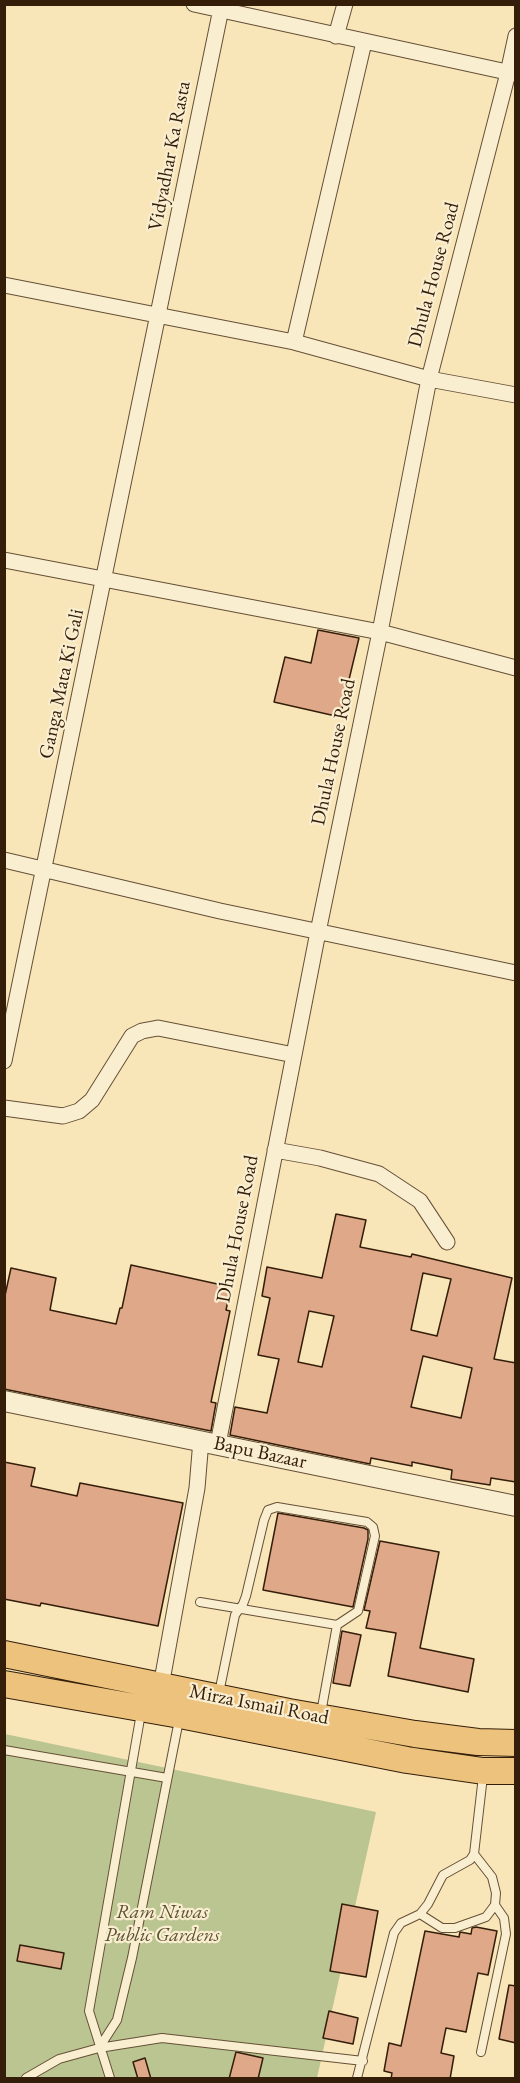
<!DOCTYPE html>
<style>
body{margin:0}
#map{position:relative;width:520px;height:2083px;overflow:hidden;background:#f8e5b8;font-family:"EB Garamond",serif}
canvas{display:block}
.frame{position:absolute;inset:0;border:6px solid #341e0a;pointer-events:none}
</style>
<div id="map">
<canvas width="520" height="2083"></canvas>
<div class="frame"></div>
</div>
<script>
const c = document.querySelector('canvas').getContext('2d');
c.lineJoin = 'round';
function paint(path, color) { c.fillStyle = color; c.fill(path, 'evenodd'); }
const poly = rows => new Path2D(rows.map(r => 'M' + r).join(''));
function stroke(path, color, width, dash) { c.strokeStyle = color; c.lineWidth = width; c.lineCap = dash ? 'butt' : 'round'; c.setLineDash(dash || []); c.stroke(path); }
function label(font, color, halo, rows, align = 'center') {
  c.font = font + ' "EB Garamond",serif'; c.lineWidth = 4.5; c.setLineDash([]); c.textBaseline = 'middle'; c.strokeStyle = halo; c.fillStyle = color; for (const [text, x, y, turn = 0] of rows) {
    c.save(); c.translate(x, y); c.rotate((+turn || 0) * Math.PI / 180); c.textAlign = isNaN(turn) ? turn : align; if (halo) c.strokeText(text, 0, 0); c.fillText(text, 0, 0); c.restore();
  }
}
paint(poly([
 [5,1734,376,1812,317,2078,5,2078]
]), '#bac591');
const building = poly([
 [318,630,359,638,340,717,274,702,285,657,311,663,318,630],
 [336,1214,366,1220,360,1247,411,1257,412,1254,512,1278,494,1359,516,1363,516,1482,491,1478,490,1485,451,1479,452,1470,412,1462,412,1466,371,1458,370,1464,230,1435,235,1407,267,1413,279,1359,258,1355,270,1298,262,1296,267,1267,322,1278,336,1214],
 [423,1273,451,1279,437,1336,411,1330,423,1273],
 [309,1311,334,1316,322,1367,298,1362,309,1311],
 [423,1356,472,1368,461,1418,411,1407,423,1356],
 [131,1265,231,1287,226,1310,230,1311,211,1402,216,1403,211,1431,4,1389,4,1300,11,1268,56,1278,50,1310,116,1324,120,1308,122,1308,131,1265],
 [4,1462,35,1468,31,1486,77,1496,80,1483,183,1503,158,1626,41,1603,40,1606,4,1599,4,1462],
 [278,1513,364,1528,368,1530,368,1539,353,1607,263,1590,278,1513],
 [380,1541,439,1552,420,1648,474,1659,468,1692,388,1676,396,1633,366,1628,370,1611,364,1610,380,1541],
 [342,1631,361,1635,350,1686,333,1683,342,1631],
 [342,1904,378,1911,366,1977,330,1971,342,1904],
 [476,1927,497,1931,488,1975,478,1973,466,2032,446,2028,441,2053,454,2056,450,2079,391,2079,392,2073,384,2071,389,2043,401,2046,425,1931,459,1937,460,1932,471,1934,472,1928,476,1927],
 [20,1945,64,1953,61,1969,17,1961,20,1945],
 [509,1985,516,1986,516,2043,499,2039,509,1985],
 [329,2011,358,2018,353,2044,323,2038,329,2011],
 [236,2052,263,2058,258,2079,229,2079,236,2052],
 [145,2058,151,2079,138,2079,133,2062,145,2058]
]);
paint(building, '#dfa888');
stroke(building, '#341e0a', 1.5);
const service = poly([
 [200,1602,337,1625],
 [219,1693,235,1615,243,1604,246,1596,264,1520,268,1510,277,1507,367,1522,373,1527,375,1536,358,1611,337,1625,321,1713],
 [4,1750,167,1778],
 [420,1914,442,1928,455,1928,486,1917,495,1905,496,1893,492,1877,474,1854],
 [99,2048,117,2020,132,1958,179,1720],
 [481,2052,506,1934,504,1918,495,1905],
 [26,2078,59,2059,99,2048,162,2038,363,2061],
 [110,2078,89,2011,141,1713],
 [357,2078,394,1933,401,1923,420,1914,428,1904,443,1875,470,1860,474,1854,483,1776]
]);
const minor = poly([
 [194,4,516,74],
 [336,36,345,4],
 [4,285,294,342,429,379,516,395],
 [294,342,364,42],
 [4,560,380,632,516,668],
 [4,860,220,911,516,973],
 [4,1061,222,4],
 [4,1108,63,1116,79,1111,92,1100,132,1036,142,1031,158,1028,294,1055],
 [275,1150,320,1158,379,1174,420,1201,447,1242],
 [218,1444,318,932,380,632,429,379,508,73,516,36],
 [161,1686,197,1488,201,1440]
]);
const tertiary = poly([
 [4,1401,516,1506]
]);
const trunk = poly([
 [4,1654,289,1712,415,1734,478,1742,516,1743],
 [4,1684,180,1715,407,1760,483,1771,516,1771]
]);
stroke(service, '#655036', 10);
stroke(minor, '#655036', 17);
stroke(tertiary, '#655036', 22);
stroke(trunk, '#341e0a', 28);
stroke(service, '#faeed1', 8);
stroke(minor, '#faeed1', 15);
stroke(tertiary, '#faeed1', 20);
stroke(trunk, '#ecc27c', 26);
label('20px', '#341e0a', '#faeed1', [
 ["Vidyadhar Ka Rasta",170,156,-79],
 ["Dhula House Road",434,275,-75],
 ["Ganga Mata Ki Gali",62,684,-78],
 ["Dhula House Road",334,752,-78],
 ["Dhula House Road",238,1229,-79],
 ["Bapu Bazaar",260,1453,12],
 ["Mirza Ismail Road",259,1705,11]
]);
label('italic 20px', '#5c5032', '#faeed1', [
 ["Ram Niwas",162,1913],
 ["Public Gardens",162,1936]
]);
</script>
